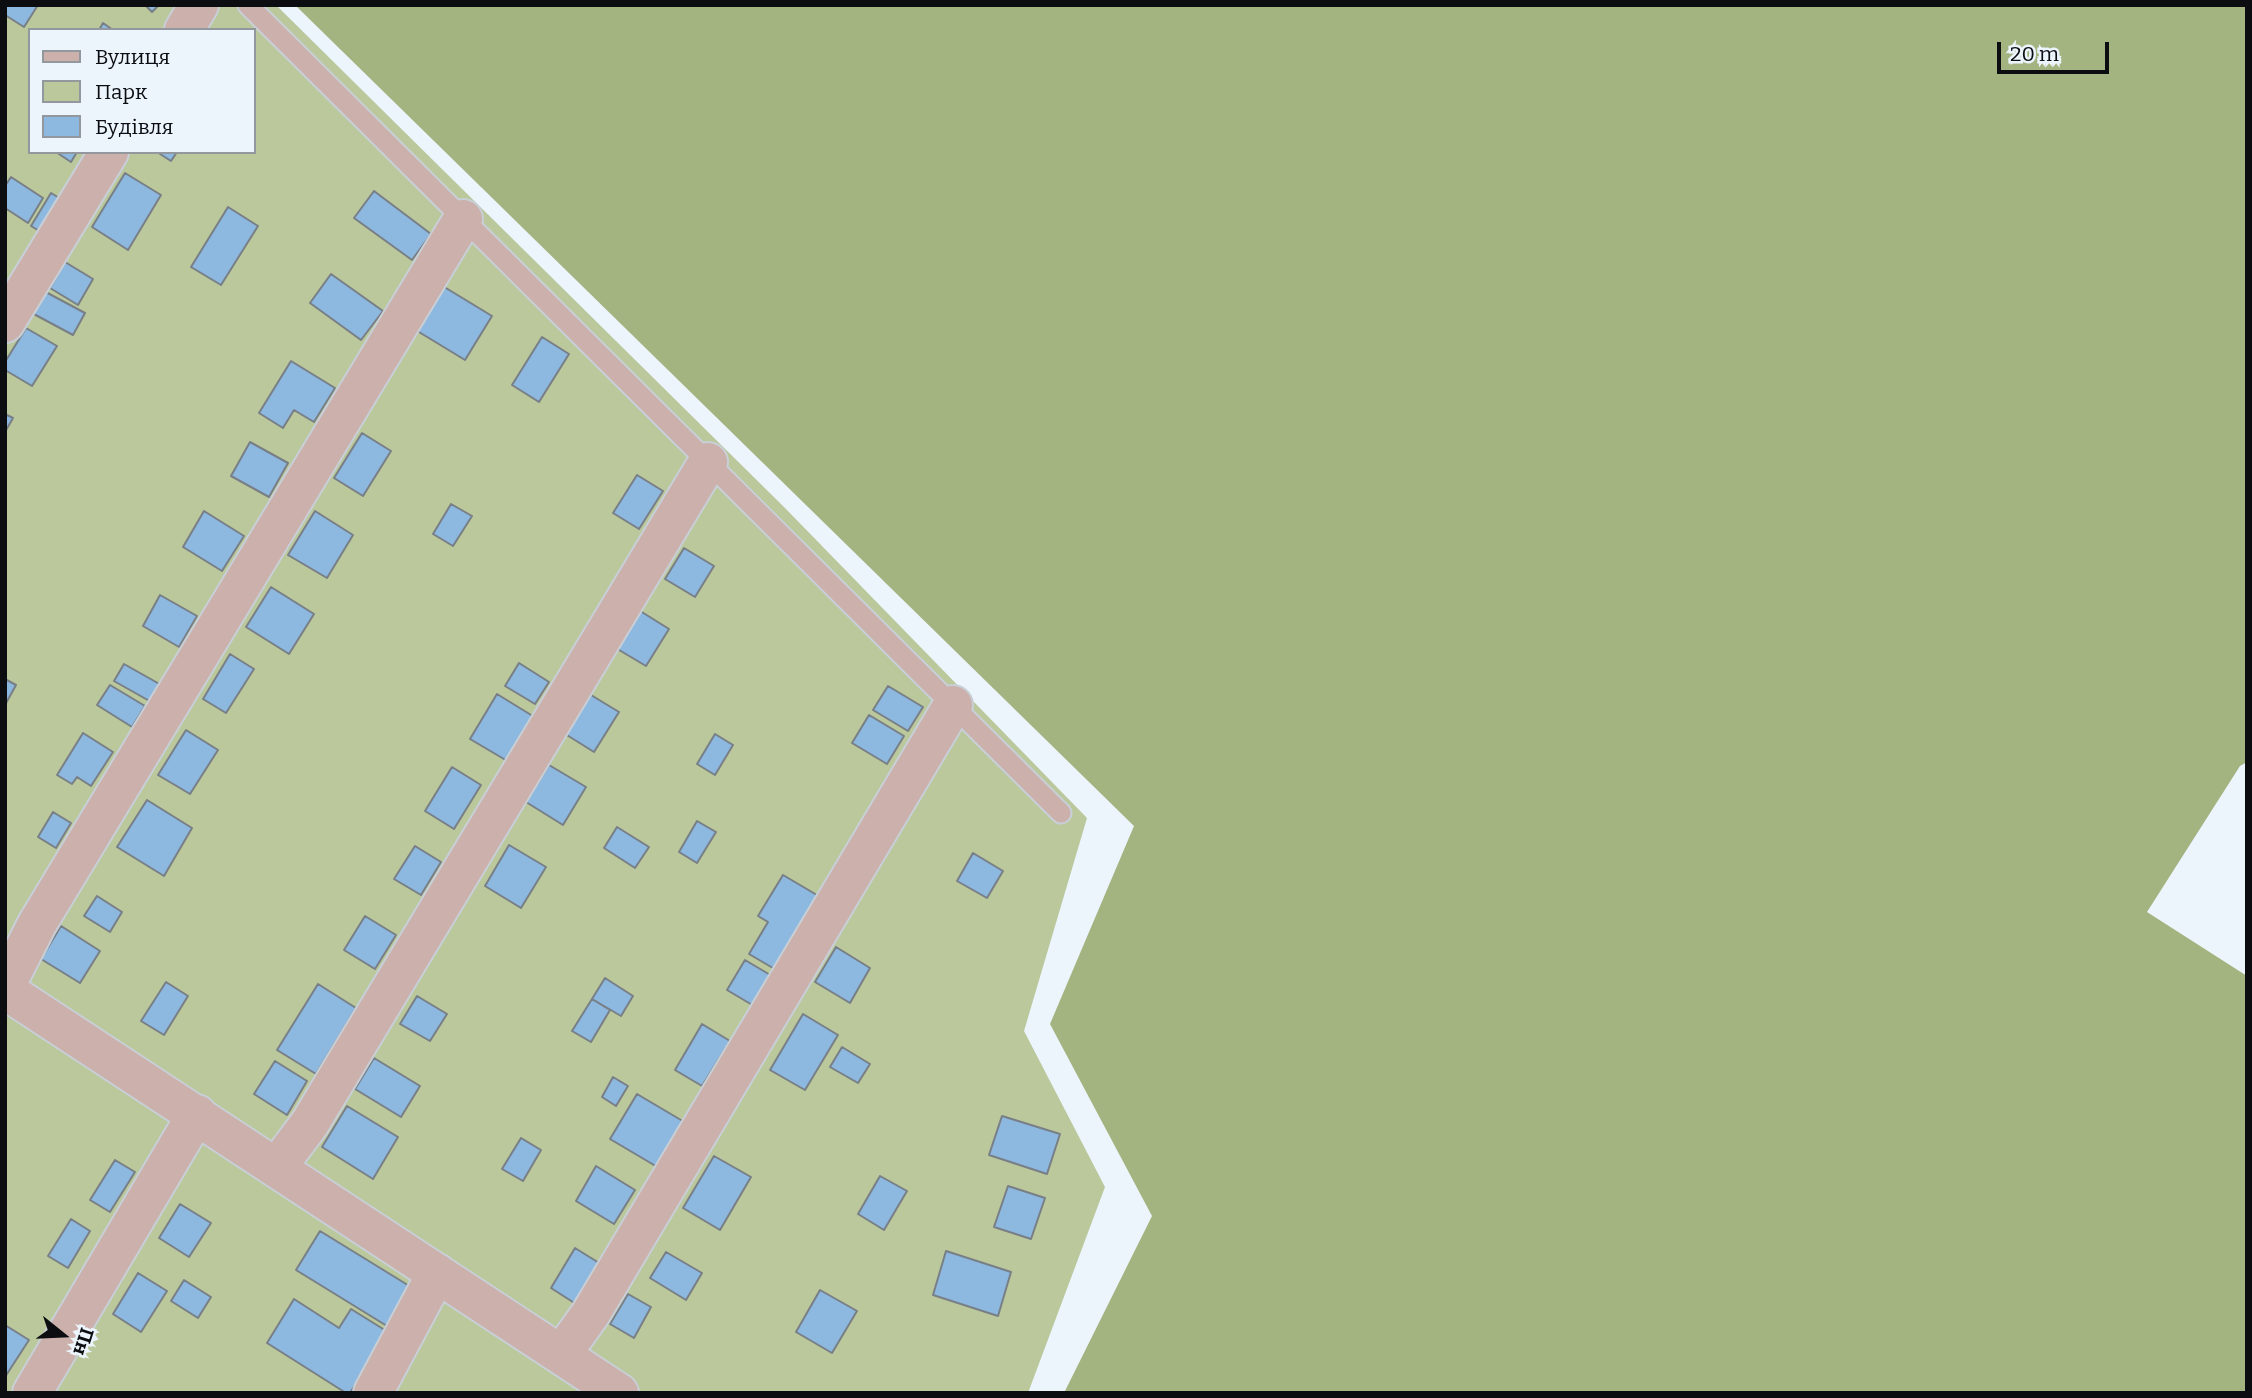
<!DOCTYPE html>
<meta charset="utf-8">
<style>
body{margin:0}
#map{position:relative;width:2252px;height:1398px;overflow:hidden;background:#ecf4fc;font-family:Bitter,serif}
canvas{display:block}
.frame{position:absolute;inset:0;border:7px solid #0b0d10;pointer-events:none}
.legend{position:absolute;left:28px;top:28px;width:228px;height:126px;box-sizing:border-box;background:#ecf4fc;border:2px solid #92989e;margin:0;padding:9px 12px;list-style:none;font-size:21px;color:#0b0d10}
.legend li{display:flex;align-items:center;gap:14px;height:35px}
.legend b{width:35px;border:2px solid #92989e}
.north{position:absolute;left:28px;top:1300px;width:70px;height:70px;-webkit-text-stroke:5px #ecf4fc;paint-order:stroke;rotate:108deg;font-size:19px;font-weight:700;line-height:28px;text-align:center;color:#0b0d10}
.north::after{content:'';display:block;margin:auto;width:24px;height:32px;background:#0b0d10;clip-path:polygon(50% 0,100% 100%,50% 72%,0 100%)}
.scale{position:absolute;left:1997px;top:42px;width:112px;height:32px;box-sizing:border-box;border:4px solid #0b0d10;border-top:0;padding-left:9px;font-size:21px;line-height:24px;white-space:nowrap;color:#0b0d10;-webkit-text-stroke:5px #ecf4fc;paint-order:stroke}
</style>
<div id="map">
<canvas width="2252" height="1398"></canvas>
<div class="frame"></div>
<ul class="legend">
<li><b style="height:9px;background:#cbb0ab"></b>Вулиця</li>
<li><b style="height:19px;background:#bac89b"></b>Парк</li>
<li><b style="height:19px;background:#8db8df"></b>Будівля</li>
</ul>
<div class="north">Пн</div>
<div class="scale">20 m</div>
</div>
<script>
const c = document.querySelector('canvas').getContext('2d');
c.lineJoin = 'round';
function paint(path, color) { c.fillStyle = color; c.fill(path, 'evenodd'); }
const poly = rows => new Path2D(rows.map(r => 'M' + r).join(''));
function stroke(path, color, width, dash) { c.strokeStyle = color; c.lineWidth = width; c.lineCap = dash ? 'butt' : 'round'; c.setLineDash(dash || []); c.stroke(path); }
paint(poly([
 [5,5,276,5,785,508,1087,818,1024,1031,1105,1187,1028,1393,5,1393],
 [30,30,254,30,254,152,30,152]
]), '#bac89b');
paint(poly([
 [295,5,2247,5,2247,762,2240,766,2147,912,2247,976,2247,1393,1064,1393,1152,1216,1050,1024,1134,826]
]), '#a4b481');
const building = poly([
 [5,5,38,5,24,27,5,15,5,5],
 [145,5,159,5,152,12,145,5],
 [103,23,113,30,99,30,103,23],
 [56,152,77,152,71,162,56,152],
 [157,152,177,152,171,161,157,152],
 [125,173,161,195,128,250,92,227,125,173],
 [11,177,43,198,28,223,5,208,5,186,11,177],
 [374,191,431,234,412,260,354,218,374,191],
 [51,193,66,202,46,235,31,226,51,193],
 [228,207,258,226,221,285,191,267,228,207],
 [65,262,93,279,78,305,50,288,65,262],
 [331,274,383,311,361,340,310,303,331,274],
 [441,285,492,316,465,360,414,329,441,285],
 [42,290,85,313,73,335,30,312,42,290],
 [26,328,57,346,32,386,5,370,5,362,26,328],
 [542,337,569,354,539,402,512,385,542,337],
 [291,361,335,388,314,422,294,410,283,428,259,413,291,361],
 [5,414,13,418,5,432,5,414],
 [362,433,391,451,363,496,334,478,362,433],
 [250,442,288,463,269,497,231,476,250,442],
 [637,475,663,491,639,529,613,513,637,475],
 [451,504,472,516,453,546,433,534,451,504],
 [204,511,244,536,222,571,183,547,204,511],
 [315,511,353,535,327,578,288,555,315,511],
 [684,548,714,566,695,597,665,579,684,548],
 [271,587,314,614,289,654,246,627,271,587],
 [160,595,197,616,179,647,143,626,160,595],
 [637,609,669,629,646,666,614,647,637,609],
 [230,654,254,669,226,713,203,699,230,654],
 [519,663,549,682,535,704,505,686,519,663],
 [124,664,163,686,153,703,114,681,124,664],
 [5,679,16,685,5,705,5,679],
 [110,685,145,706,132,727,97,705,110,685],
 [888,686,923,707,908,731,873,710,888,686],
 [586,692,619,712,594,752,562,732,586,692],
 [497,694,536,718,509,762,470,739,497,694],
 [869,715,904,736,887,764,852,743,869,715],
 [186,730,218,750,190,794,158,775,186,730],
 [83,733,113,752,91,786,77,777,72,784,57,775,83,733],
 [715,734,733,745,715,775,697,764,715,734],
 [549,765,586,787,563,825,526,802,549,765],
 [452,767,481,785,454,829,425,811,452,767],
 [147,800,192,828,164,876,117,847,147,800],
 [53,812,71,823,56,848,38,837,53,812],
 [697,821,716,832,697,863,679,852,697,821],
 [617,827,649,847,635,868,604,848,617,827],
 [509,845,546,867,521,908,485,886,509,845],
 [415,846,441,862,421,895,394,879,415,846],
 [973,853,1003,871,987,898,957,881,973,853],
 [783,875,822,898,778,971,749,954,768,922,758,916,783,875],
 [97,896,122,912,110,932,84,916,97,896],
 [365,916,396,935,375,969,344,950,365,916],
 [61,926,100,951,80,983,41,959,61,926],
 [836,947,870,968,850,1003,815,982,836,947],
 [745,960,772,976,754,1006,727,990,745,960],
 [605,978,633,996,621,1016,592,999,605,978],
 [166,982,188,996,164,1035,141,1021,166,982],
 [318,984,356,1008,316,1074,277,1050,318,984],
 [417,996,447,1014,430,1041,400,1024,417,996],
 [592,999,610,1010,591,1042,572,1031,592,999],
 [803,1014,838,1035,805,1090,770,1070,803,1014],
 [702,1024,730,1041,702,1086,675,1070,702,1024],
 [842,1047,870,1064,858,1083,830,1067,842,1047],
 [374,1058,420,1086,401,1117,355,1089,374,1058],
 [275,1061,307,1081,287,1115,254,1094,275,1061],
 [613,1077,628,1086,616,1106,602,1097,613,1077],
 [637,1094,686,1123,659,1168,610,1139,637,1094],
 [347,1106,398,1137,373,1179,322,1147,347,1106],
 [1002,1116,1060,1134,1047,1174,989,1155,1002,1116],
 [521,1138,541,1150,523,1181,502,1169,521,1138],
 [714,1156,751,1177,720,1230,683,1208,714,1156],
 [115,1160,135,1172,110,1212,90,1200,115,1160],
 [596,1166,635,1190,614,1224,576,1201,596,1166],
 [880,1176,907,1191,884,1230,858,1214,880,1176],
 [1008,1186,1045,1198,1031,1239,994,1227,1008,1186],
 [180,1204,211,1223,189,1257,159,1238,180,1204],
 [71,1219,90,1231,68,1268,48,1256,71,1219],
 [320,1231,411,1287,387,1326,296,1270,320,1231],
 [575,1248,604,1266,579,1306,551,1288,575,1248],
 [946,1251,1011,1272,998,1316,933,1295,946,1251],
 [666,1252,702,1273,686,1300,650,1278,666,1252],
 [138,1273,167,1291,141,1332,113,1314,138,1273],
 [184,1280,211,1297,198,1318,171,1301,184,1280],
 [820,1290,857,1311,832,1353,796,1332,820,1290],
 [628,1294,651,1307,634,1338,610,1324,628,1294],
 [294,1299,339,1328,351,1309,388,1332,350,1393,346,1393,267,1343,294,1299],
 [5,1325,29,1340,5,1377,5,1325]
]);
paint(building, '#8db8df');
stroke(building, '#787f86', 2);
const lane = poly([
 [248,5,1061,813]
]);
const street = poly([
 [184,30,199,5],
 [5,323,109,152],
 [5,987,37,924,463,219],
 [5,990,619,1393],
 [277,1167,310,1123,708,462],
 [561,1355,591,1313,953,705],
 [32,1393,197,1114],
 [373,1393,437,1273]
]);
stroke(lane, '#c8cfd6', 23);
stroke(street, '#c8cfd6', 42);
stroke(lane, '#cbb0ab', 19);
stroke(street, '#cbb0ab', 38);
</script>
